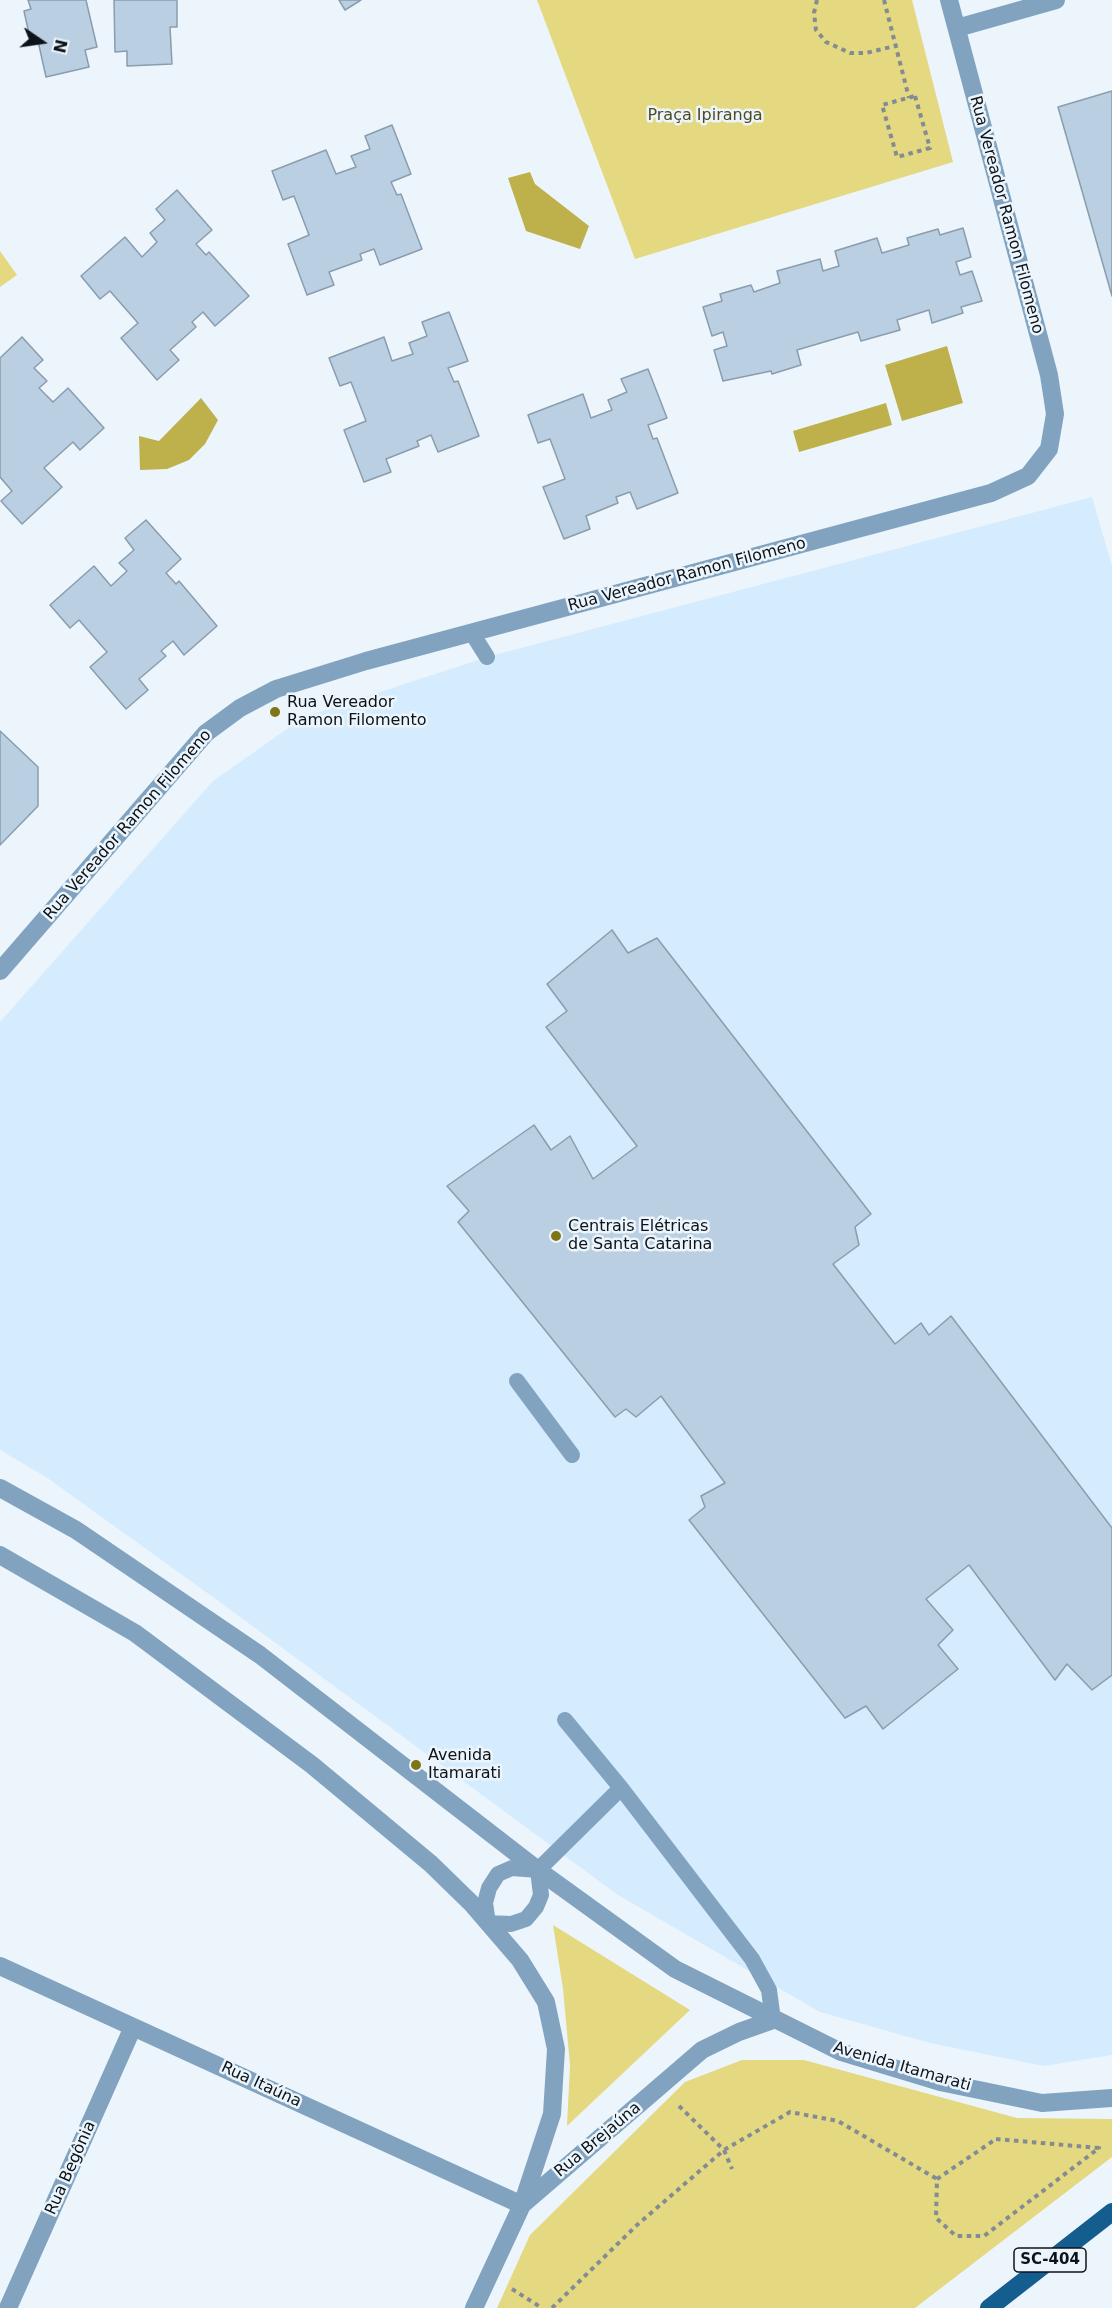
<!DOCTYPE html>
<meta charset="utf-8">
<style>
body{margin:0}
#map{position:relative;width:1112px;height:2308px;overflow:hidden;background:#ecf5fc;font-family:"DejaVu Sans",sans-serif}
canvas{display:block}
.north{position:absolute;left:12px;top:12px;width:60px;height:60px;-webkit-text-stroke:4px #ecf5fc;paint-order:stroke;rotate:103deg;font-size:16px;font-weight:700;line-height:24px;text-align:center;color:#0c1319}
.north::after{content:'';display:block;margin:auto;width:21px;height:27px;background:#0c1319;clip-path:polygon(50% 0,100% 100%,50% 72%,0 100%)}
</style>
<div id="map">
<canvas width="1112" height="2308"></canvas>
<div class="north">N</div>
</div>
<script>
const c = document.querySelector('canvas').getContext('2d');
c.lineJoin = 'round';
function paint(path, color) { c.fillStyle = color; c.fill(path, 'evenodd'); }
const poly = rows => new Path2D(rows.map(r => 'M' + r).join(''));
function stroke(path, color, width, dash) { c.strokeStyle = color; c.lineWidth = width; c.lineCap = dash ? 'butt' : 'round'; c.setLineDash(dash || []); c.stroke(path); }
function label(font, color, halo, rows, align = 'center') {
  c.font = font + ' "DejaVu Sans",sans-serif'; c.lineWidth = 5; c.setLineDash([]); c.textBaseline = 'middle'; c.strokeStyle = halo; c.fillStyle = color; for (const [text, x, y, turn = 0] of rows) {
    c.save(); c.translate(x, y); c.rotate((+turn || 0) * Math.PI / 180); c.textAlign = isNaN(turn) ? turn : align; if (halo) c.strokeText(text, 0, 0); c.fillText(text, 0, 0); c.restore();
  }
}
paint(poly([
 [1092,497,1112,566,1112,2055,1044,2066,930,2043,820,2012,618,1895,224,1605,46,1477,0,1450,0,1022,213,781,304,717,487,657]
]), '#d5ecff');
paint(poly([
 [537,0,912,0,953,162,635,259],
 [0,251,17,275,0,287],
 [553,1925,690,2010,567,2126,570,2065,563,1989],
 [742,2060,804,2060,1017,2118,1112,2119,1112,2157,915,2308,497,2308,530,2235,685,2082]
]), '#e4d880');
paint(poly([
 [530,172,535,184,589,226,580,249,526,231,508,178],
 [947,346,963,403,902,421,885,365],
 [201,398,218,420,205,444,189,460,167,469,140,470,139,436,159,441],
 [886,403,892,425,799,452,793,431]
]), '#beb04b');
const building = poly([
 [28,0,86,0,97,47,85,50,89,67,46,77,38,41,31,43,24,11,31,9,28,0],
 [114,0,177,0,177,27,170,27,172,64,127,66,127,51,115,52,114,0],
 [339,0,361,0,345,10,339,0],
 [1112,91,1112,296,1058,107,1112,91],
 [392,125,411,174,391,182,397,195,401,194,422,249,380,265,374,249,360,254,362,260,329,272,334,285,307,295,288,244,309,235,294,196,283,200,272,171,326,150,336,174,356,167,351,156,370,149,365,136,392,125],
 [177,190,212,230,196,244,206,255,209,252,249,296,215,326,203,312,192,322,196,327,170,350,179,360,157,380,121,338,138,323,110,291,100,299,81,276,125,237,142,257,157,242,150,233,165,220,156,209,177,190],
 [963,228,971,257,956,262,960,275,972,271,982,301,961,307,963,313,932,323,929,310,897,320,900,330,861,341,858,332,797,350,801,365,772,374,771,371,723,381,714,350,727,346,723,332,712,336,703,307,722,301,720,294,751,285,754,292,780,283,777,271,820,259,823,271,839,266,835,251,877,238,882,253,909,245,907,238,938,229,940,235,963,228],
 [449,312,468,361,448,368,454,382,458,381,479,436,438,452,431,435,417,441,419,446,386,459,391,472,364,482,344,430,366,421,351,382,340,386,329,358,384,337,392,361,413,354,409,343,427,336,422,322,449,312],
 [22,337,43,360,34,368,47,381,39,388,53,402,68,388,104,428,80,450,73,442,44,468,62,487,22,524,1,501,12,491,0,477,0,358,22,337],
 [648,369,667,418,648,425,653,439,657,438,678,493,637,509,630,492,616,497,618,503,586,516,590,529,564,539,543,487,565,479,550,439,538,443,528,415,583,394,591,418,612,410,608,400,627,392,621,379,648,369],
 [146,520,181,559,166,573,176,584,179,581,217,626,184,655,173,641,161,651,166,656,139,679,148,690,126,709,90,667,107,652,79,620,70,628,50,605,94,566,111,586,127,571,119,563,134,550,125,538,146,520],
 [0,731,38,767,38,806,0,845,0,731],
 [612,930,628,953,657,938,871,1214,855,1227,859,1245,833,1264,895,1344,921,1323,929,1335,951,1316,1112,1528,1112,1675,1092,1690,1067,1664,1055,1680,969,1565,926,1599,953,1630,938,1645,958,1669,883,1729,866,1706,845,1718,689,1520,705,1507,701,1496,725,1483,661,1396,636,1417,626,1409,615,1417,458,1222,469,1211,447,1186,534,1125,551,1150,570,1136,593,1179,637,1146,546,1027,567,1011,547,984,612,930]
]);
paint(building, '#bacfe1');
stroke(building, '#899dae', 1.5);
stroke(poly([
 [817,0,814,13,816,30,826,42,850,53,866,53,895,46],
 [884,0,909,98],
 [915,96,930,148,897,157,882,105,915,96],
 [679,2106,724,2150,732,2169],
 [996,2139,1099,2148,984,2236,956,2236,936,2218,937,2179,996,2139],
 [512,2289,542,2308],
 [552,2308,637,2225,724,2150,790,2112,838,2121,937,2179]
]), '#848c93', 4, [4.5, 4.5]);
stroke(poly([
 [472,633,487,657],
 [517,1381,572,1455],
 [565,1720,621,1788,752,1959,769,1990,773,2020],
 [538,1870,541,1895,536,1907,526,1919,511,1924,488,1923,485,1903,489,1888,498,1874,512,1868,538,1870,621,1788]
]), '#81a3bf', 16);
stroke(poly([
 [957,28,1056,0],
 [0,971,206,733,240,708,276,689,366,661,991,493,1028,476,1049,449,1055,414,1049,375,949,0],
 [0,1488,76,1530,260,1655,538,1870,675,1969,841,2052,940,2082,1042,2103,1112,2098],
 [0,1555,135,1633,312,1765,431,1864,471,1903,520,1960,546,2002,556,2049,552,2114,522,2205],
 [0,1966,522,2205],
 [8,2308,133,2027],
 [474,2308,522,2205,702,2050,739,2032,773,2020]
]), '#81a3bf', 18);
stroke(poly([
 [989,2308,1112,2212]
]), '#145e8f', 18);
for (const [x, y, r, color] of [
 [275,712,6,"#7f7416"],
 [556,1236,6,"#7f7416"],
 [416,1765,6,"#7f7416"]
]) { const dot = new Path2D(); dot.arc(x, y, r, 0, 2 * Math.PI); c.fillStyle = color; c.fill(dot); stroke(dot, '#ecf5fc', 2); }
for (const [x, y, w] of [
 [1050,2260,72]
]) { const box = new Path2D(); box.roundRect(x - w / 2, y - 12, w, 24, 4.5); c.fillStyle = '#ecf5fc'; c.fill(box); stroke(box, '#0c1319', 1.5); }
label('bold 15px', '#0c1319', null, [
 ["SC-404",1050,2260]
]);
label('16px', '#4f4a20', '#ecf5fc', [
 ["Praça Ipiranga",705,116]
]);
label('16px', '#0c1319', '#ecf5fc', [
 ["Rua Vereador Ramon Filomeno",1006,215,75],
 ["Rua Vereador Ramon Filomeno",687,575,-15],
 ["Rua Vereador Ramon Filomeno",128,825,-49],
 ["Avenida Itamarati",902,2067,16],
 ["Rua Itaúna",261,2085,25],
 ["Rua Brejaúna",598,2140,-40],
 ["Rua Begônia",71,2168,-66]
]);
label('16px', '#0c1319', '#ecf5fc', [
 ["Rua Vereador",287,703],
 ["Ramon Filomento",287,721],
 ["Centrais Elétricas",568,1227],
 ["de Santa Catarina",568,1245],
 ["Avenida",428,1756],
 ["Itamarati",428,1774]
], 'left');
</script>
